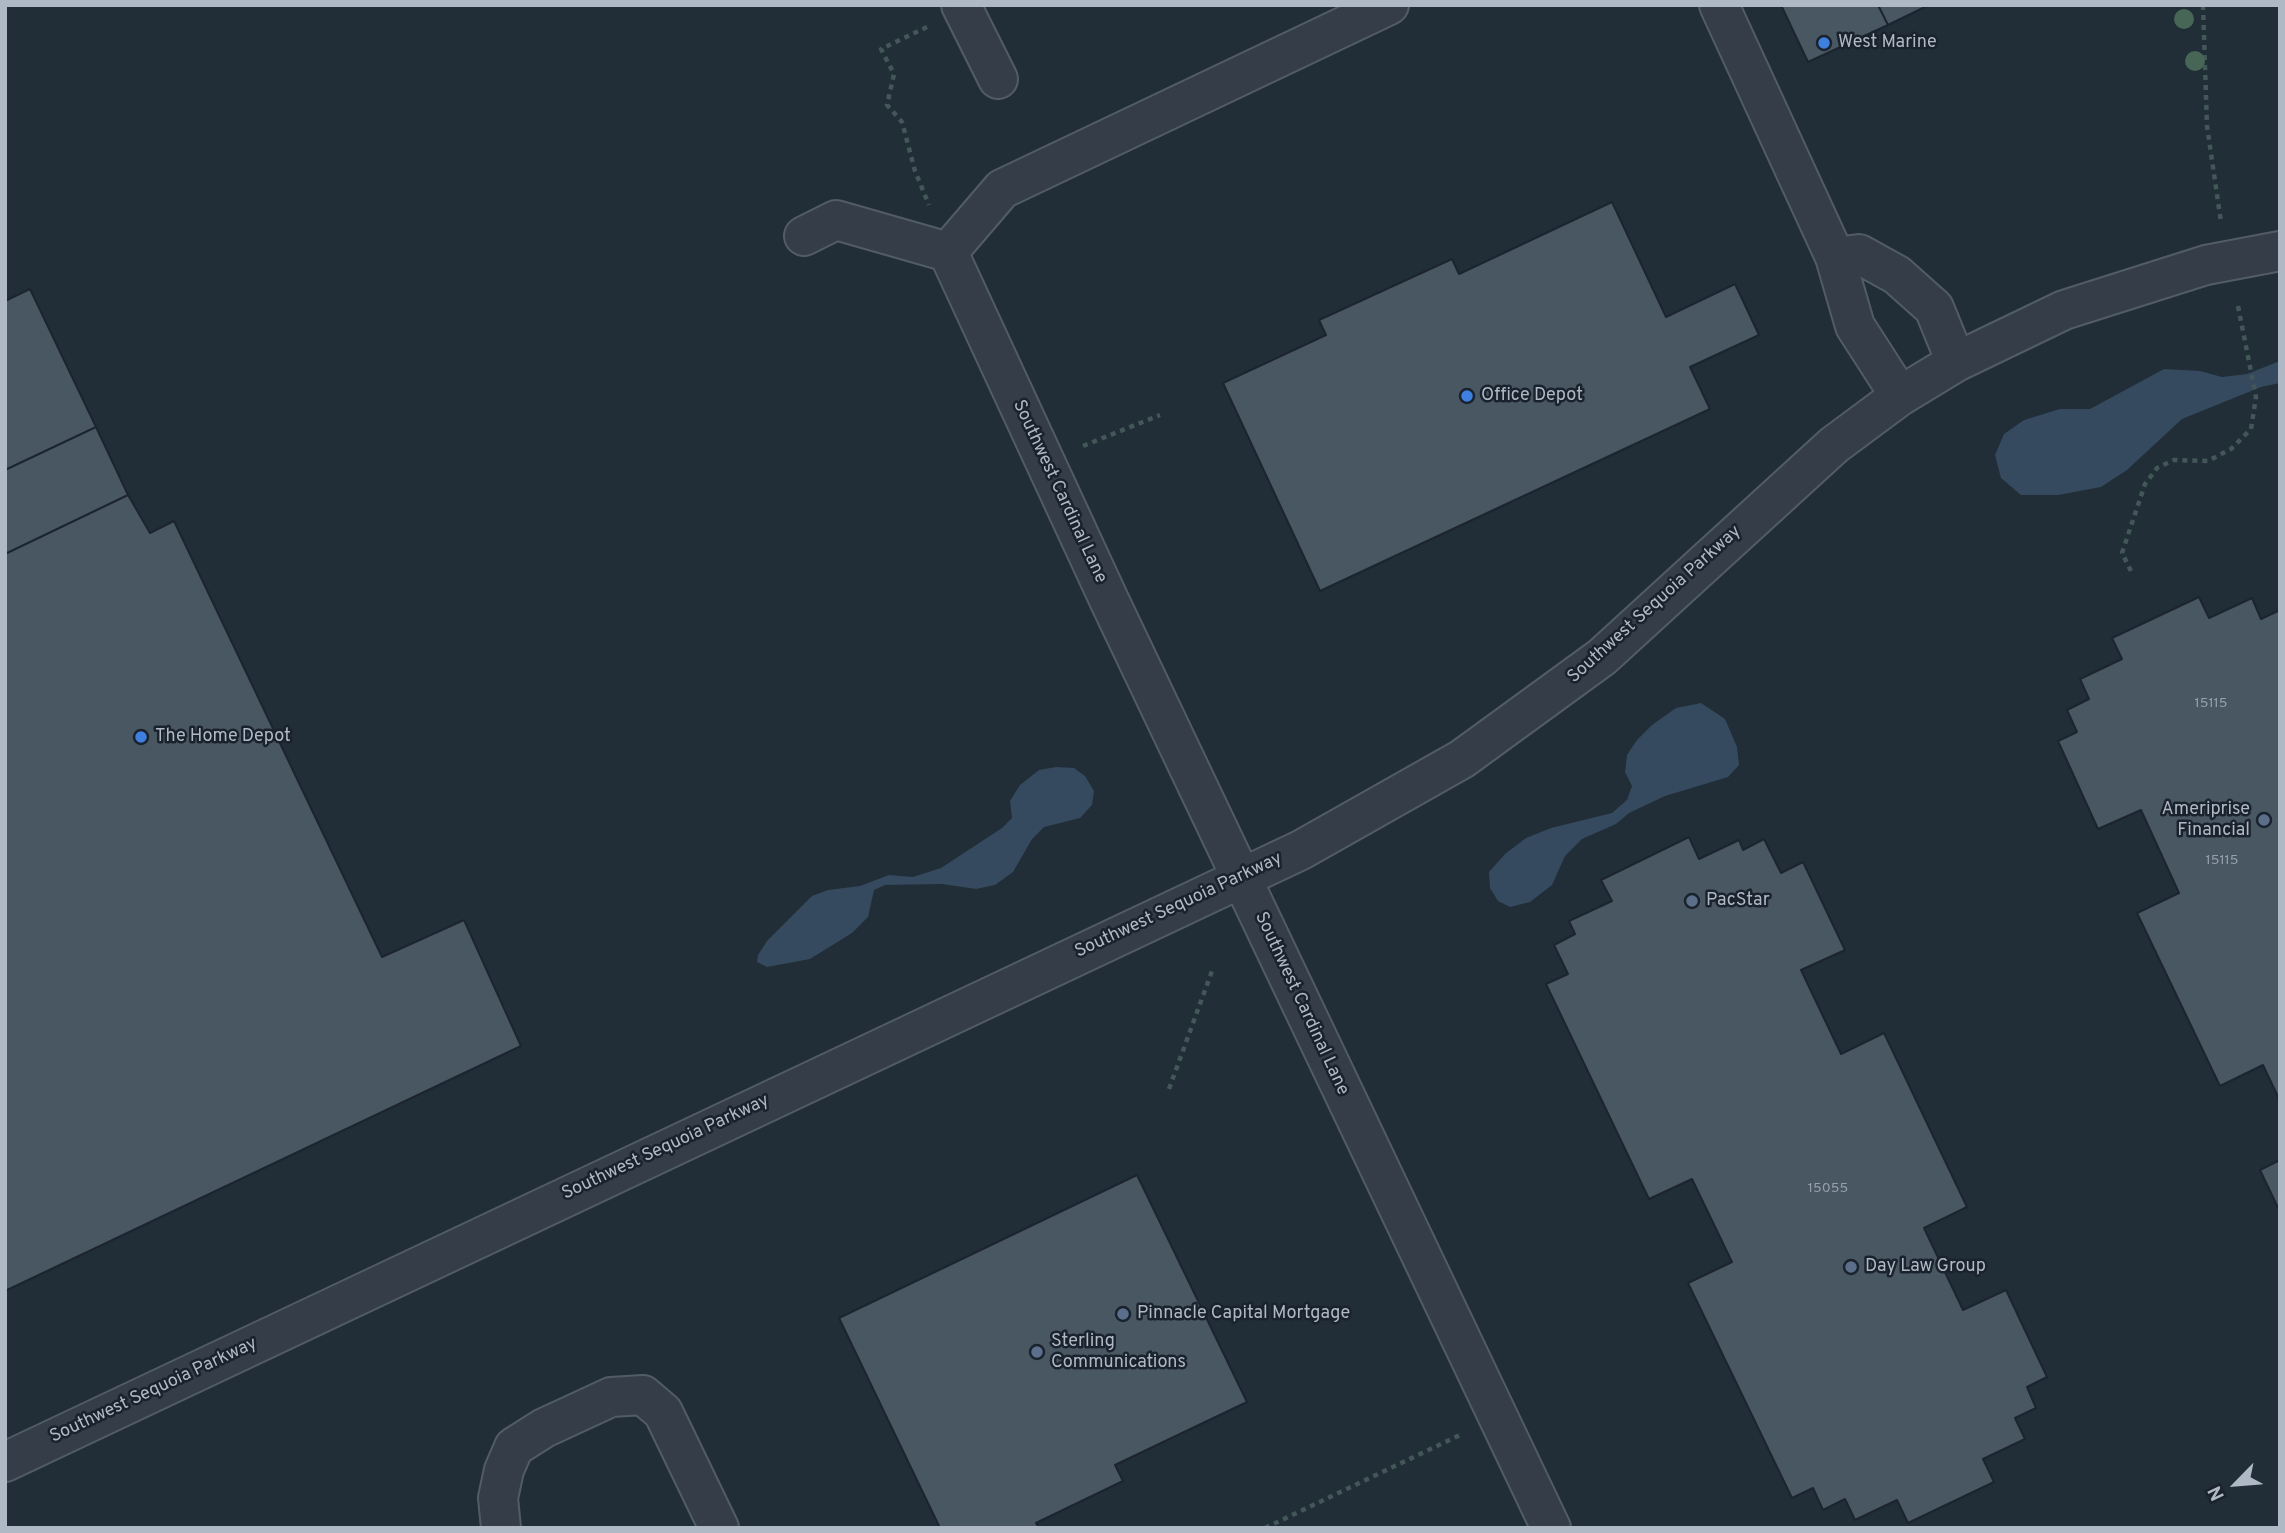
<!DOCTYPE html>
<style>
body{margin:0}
#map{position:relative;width:2285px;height:1533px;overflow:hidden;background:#212d37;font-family:Overpass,sans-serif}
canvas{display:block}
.frame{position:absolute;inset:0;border:7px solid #afb9c5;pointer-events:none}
.north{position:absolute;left:2201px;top:1449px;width:70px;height:70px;-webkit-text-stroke:5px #1a232d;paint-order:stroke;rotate:245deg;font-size:19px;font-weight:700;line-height:28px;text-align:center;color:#afb9c5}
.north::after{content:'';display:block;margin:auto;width:24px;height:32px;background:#afb9c5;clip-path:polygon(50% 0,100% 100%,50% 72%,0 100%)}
</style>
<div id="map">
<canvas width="2285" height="1533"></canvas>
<div class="frame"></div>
<div class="north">N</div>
</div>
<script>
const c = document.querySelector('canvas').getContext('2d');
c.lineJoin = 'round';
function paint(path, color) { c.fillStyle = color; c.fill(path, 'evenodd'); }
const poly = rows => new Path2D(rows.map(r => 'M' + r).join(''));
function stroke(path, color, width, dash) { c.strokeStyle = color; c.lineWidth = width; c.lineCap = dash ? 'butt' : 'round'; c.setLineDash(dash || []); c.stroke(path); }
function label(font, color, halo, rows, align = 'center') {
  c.font = font + ' Overpass,sans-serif'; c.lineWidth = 5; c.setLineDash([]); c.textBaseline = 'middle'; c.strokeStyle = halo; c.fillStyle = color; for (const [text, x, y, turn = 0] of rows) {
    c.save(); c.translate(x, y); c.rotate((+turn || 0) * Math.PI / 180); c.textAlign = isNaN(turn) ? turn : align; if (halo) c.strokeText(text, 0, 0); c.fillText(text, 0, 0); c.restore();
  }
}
paint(poly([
 [2280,361,2280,383,2261,387,2182,419,2127,470,2101,487,2058,495,2021,495,2001,478,1995,455,2004,434,2024,420,2060,409,2090,409,2164,369,2200,371,2222,377,2247,374],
 [1701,703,1725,719,1737,747,1739,765,1728,777,1665,796,1629,813,1616,824,1582,839,1565,856,1552,885,1530,902,1510,907,1498,901,1490,888,1489,872,1505,854,1526,838,1551,828,1612,813,1627,800,1632,786,1625,772,1627,755,1637,740,1652,725,1676,708],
 [1056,767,1074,768,1085,776,1094,791,1092,805,1080,818,1044,827,1032,839,1013,872,995,885,976,889,942,884,885,885,874,890,868,917,852,933,810,959,767,967,757,962,758,955,767,941,812,896,828,890,860,886,889,875,913,877,941,868,1002,828,1012,818,1010,801,1020,785,1039,770]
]), '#354a5e');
const building = poly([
 [1781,5,1878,5,1888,25,1808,62,1781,5],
 [1878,5,1929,5,1888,25,1878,5],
 [1612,202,1666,317,1735,284,1759,335,1690,367,1710,409,1320,591,1223,383,1326,335,1319,320,1452,259,1459,274,1612,202],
 [30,289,96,427,5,470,5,301,30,289],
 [96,427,128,495,5,554,5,470,96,427],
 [128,495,150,533,174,521,382,957,464,920,521,1046,5,1291,5,554,128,495],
 [2199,597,2209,618,2252,598,2261,619,2280,610,2280,1101,2263,1065,2220,1086,2137,913,2179,893,2141,810,2098,829,2058,741,2077,732,2067,710,2089,699,2080,679,2122,659,2112,638,2199,597],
 [1689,837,1699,859,1739,840,1743,850,1764,839,1781,873,1803,862,1845,950,1801,970,1841,1054,1884,1033,1967,1207,1924,1228,1963,1310,2006,1290,2047,1377,2027,1387,2036,1408,2015,1418,2025,1439,1983,1459,1994,1482,1908,1523,1897,1500,1855,1520,1845,1499,1823,1510,1813,1488,1792,1498,1688,1283,1732,1262,1692,1179,1649,1199,1546,984,1568,974,1554,945,1575,934,1569,921,1612,901,1601,880,1689,837],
 [2280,1160,2280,1212,2260,1170,2280,1160],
 [1137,1175,1247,1402,1115,1465,1123,1481,1036,1523,1039,1528,940,1528,839,1318,1137,1175]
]);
paint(building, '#495763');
stroke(building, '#1c252f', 2);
const minor = poly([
 [961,5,998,79],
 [1719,5,1835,257,1855,326,1900,396],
 [804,236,836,220,948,252],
 [948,252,1110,602,1551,1528],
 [948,252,1002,189,1389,5],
 [1835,257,1859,254,1897,275,1934,308,1956,362],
 [5,1462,1301,850,1462,759,1602,657,1834,445,1900,396,1956,362,2064,310,2206,265,2280,251],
 [501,1528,498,1498,504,1470,514,1447,544,1428,611,1397,643,1395,663,1412,719,1528]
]);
stroke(minor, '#525c66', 42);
stroke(poly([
 [2203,5,2207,126,2221,222],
 [927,27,881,49,894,74,887,105,902,122,915,171,929,205],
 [1083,446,1160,415],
 [2131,571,2122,553,2145,484,2157,468,2174,460,2208,461,2231,449,2251,429,2256,397,2237,301],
 [1169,1089,1212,971],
 [1265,1528,1462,1434]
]), '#435758', 4.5, [5, 5]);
stroke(minor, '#353e48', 38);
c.fillStyle = '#486655';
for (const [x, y] of [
 [2184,19],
 [2195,61]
]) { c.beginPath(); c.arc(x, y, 10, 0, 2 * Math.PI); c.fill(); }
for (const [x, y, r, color] of [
 [1824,43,7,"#3f7fe0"],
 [1467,396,7,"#3f7fe0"],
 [141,737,7,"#3f7fe0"],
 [2264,820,7,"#5c6f8a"],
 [1692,901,7,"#5c6f8a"],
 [1851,1267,7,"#5c6f8a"],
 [1123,1314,7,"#5c6f8a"],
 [1037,1352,7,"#5c6f8a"]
]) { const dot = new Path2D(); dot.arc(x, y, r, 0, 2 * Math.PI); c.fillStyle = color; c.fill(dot); stroke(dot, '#1a232d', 2.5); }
label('14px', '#96a0ac', null, [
 ["15115",2211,704],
 ["15115",2222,861],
 ["15055",1828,1189]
]);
label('18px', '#afb9c5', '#1a232d', [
 ["West Marine",1838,43],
 ["Office Depot",1481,396],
 ["The Home Depot",155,737],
 ["Ameriprise",2250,810,"right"],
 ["Financial",2250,831,"right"],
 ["PacStar",1706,901],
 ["Day Law Group",1865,1267],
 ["Pinnacle Capital Mortgage",1137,1314],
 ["Sterling",1051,1342],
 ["Communications",1051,1363]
], 'left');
label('18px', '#afb9c5', '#1a232d', [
 ["Southwest Cardinal Lane",1059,492,65],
 ["Southwest Sequoia Parkway",1655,605,-42],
 ["Southwest Sequoia Parkway",1179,906,-25],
 ["Southwest Cardinal Lane",1301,1004,65],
 ["Southwest Sequoia Parkway",666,1148,-25],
 ["Southwest Sequoia Parkway",154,1391,-25]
]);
</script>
